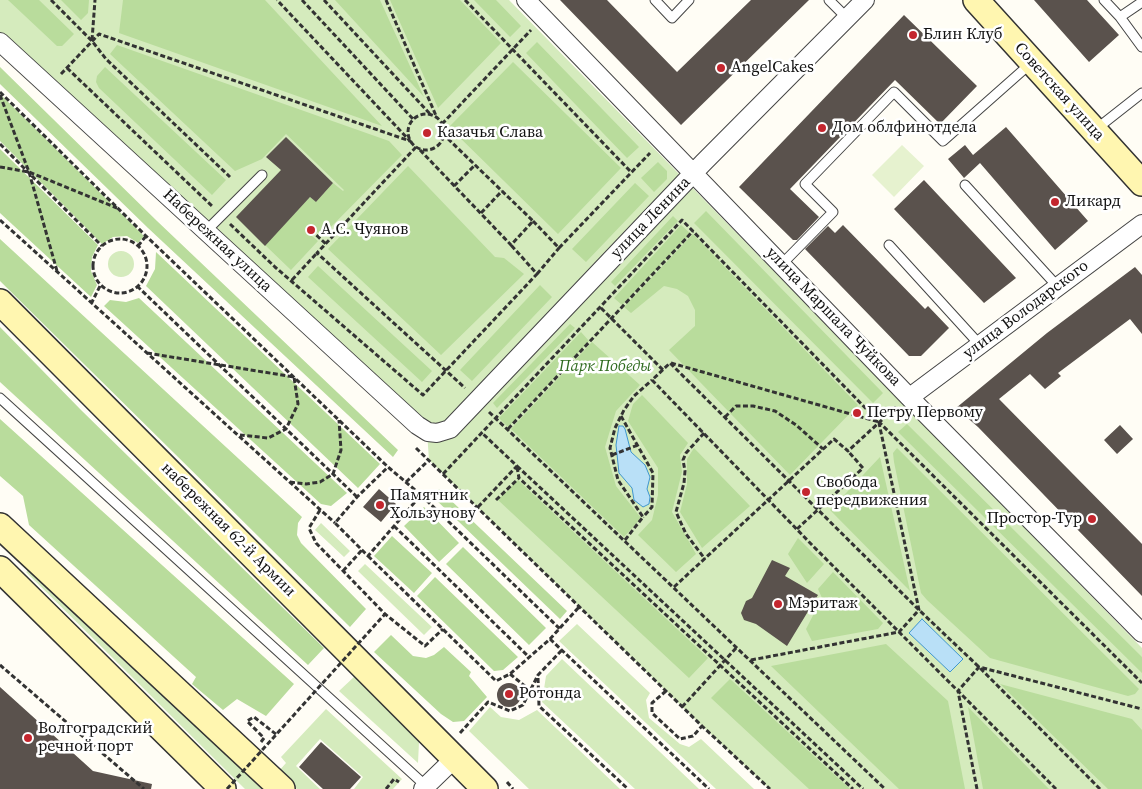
<!DOCTYPE html>
<meta charset="utf-8">
<style>
body{margin:0}
canvas{display:block;background:#fffdf5}
</style>
<canvas width="1142" height="789"></canvas>
<script>
const c = document.querySelector('canvas').getContext('2d');
c.lineJoin = 'round';
function paint(path, color) { c.fillStyle = color; c.fill(path, 'evenodd'); }
const poly = rows => new Path2D(rows.map(r => 'M' + r).join(''));
function stroke(path, color, width, dash) { c.strokeStyle = color; c.lineWidth = width; c.lineCap = dash ? 'butt' : 'round'; c.setLineDash(dash || []); c.stroke(path); }
function label(font, color, halo, rows, align = 'center') {
  c.font = font + ' "Source Serif 4",serif'; c.lineWidth = 5; c.setLineDash([]); c.textBaseline = 'middle'; c.strokeStyle = halo; c.fillStyle = color; for (const [text, x, y, turn = 0] of rows) {
    c.save(); c.translate(x, y); c.rotate((+turn || 0) * Math.PI / 180); c.textAlign = isNaN(turn) ? turn : align; if (halo) c.strokeText(text, 0, 0); c.fillText(text, 0, 0); c.restore();
  }
}
paint(poly([
 [0,0,509,0,1142,648,1142,789,770,789,702,726,429,460,427,432,0,42],
 '108 264a13 13 0 1 1 26 0a13 13 0 1 1-26 0Z',
 [321,523,350,551,344,557,315,530],
 [365,564,432,627,424,635,358,571],
 [30,569,267,789,245,789,26,572],
 [577,624,650,693,646,700,649,718,680,744,689,747,701,739,754,789,716,789,559,641],
 [562,659,699,789,635,789,542,702,546,676],
 [355,676,415,734,419,742,418,763,339,691],
 [490,707,501,717,519,720,537,710,620,789,529,789,469,731],
 [326,709,402,779,393,789,354,789,363,777,320,739,296,766,320,789,297,789,278,772,286,763,281,757]
]), '#d5ebbd');
paint(poly([
 [8,0,39,0,74,34,62,46,57,46],
 [61,0,89,0,88,13,81,20],
 [123,0,265,0,382,126,119,33],
 [335,0,380,0,424,97],
 [390,0,460,0,501,43,438,108],
 [474,0,496,0,521,26,510,37],
 [537,42,639,147,627,158,526,53],
 [117,45,389,141,402,155,322,236,312,227,307,232,318,241,291,270,265,245,310,197,316,202,333,183,343,191,344,190,286,134,262,159,235,171,110,54],
 [513,62,621,168,558,234,449,127],
 [0,67,157,221,398,450,393,457,148,228,0,84],
 [105,67,226,180,212,195,99,88,96,82,97,76],
 [0,94,144,236,138,243,127,236,113,237,102,244,0,141],
 [0,149,98,245,92,257,91,271,97,285,91,297,0,213],
 [658,162,667,171,667,179,654,192,641,178],
 [408,166,495,257,504,258,524,274,441,355,328,249],
 [635,183,649,196,586,262,572,249],
 [706,211,883,393,873,403,694,223],
 [673,216,678,221,615,286,611,282],
 [681,225,691,234,622,305,614,298],
 [693,234,858,405,790,475,669,350,695,326,695,310,688,296,677,289,664,286,631,313,624,307],
 [0,239,302,517,298,523,297,535,301,543,366,609,350,627,0,281],
 [156,252,380,464,358,488,146,286,155,269],
 [318,266,432,371,422,382,308,277],
 [540,285,552,297,472,381,460,370],
 [139,298,347,493,331,506,321,504,104,306,110,300,126,302],
 [570,324,575,328,497,408,493,403],
 [0,327,81,410,324,648,308,665,0,382],
 [581,332,589,341,508,427,499,418],
 [592,342,640,385,616,411,605,447,616,486,641,518,624,537,511,429],
 [642,395,688,443,680,455,682,472,672,512,696,554,676,572,638,535,652,520,658,495,658,468,628,421,633,404],
 [0,419,294,684,266,716,237,699,223,710,192,684,196,677,29,525,23,496,0,476],
 [907,424,1142,657,1142,673,898,432],
 [694,448,750,506,702,548,680,512,687,484,687,459],
 [897,448,1139,689,1135,694,1128,696,990,658,927,600,921,593,894,462,893,453],
 [880,457,910,591,830,510],
 [518,480,708,658,689,678,498,500],
 [439,489,567,611,560,619,433,497],
 [424,507,459,543,439,562,404,526],
 [392,536,432,573,414,593,374,556],
 [798,538,824,564,807,583,788,554],
 [463,547,546,628,529,645,446,564],
 [833,572,883,623,878,629,812,641,806,629,822,598,818,589],
 [435,577,518,657,503,670,494,671,417,596],
 [391,635,413,656,426,658,434,655,444,647,471,672,469,676,487,697,464,721,453,722,441,714,374,652],
 [886,644,948,701,965,789,899,789,771,666],
 [730,679,850,789,809,789,711,698],
 [1000,684,1132,719,1142,730,1142,789,1108,789],
 [968,707,1049,789,983,789]
]), '#b9dc9c');
paint(poly([
 [902,145,924,166,894,197,872,175]
]), '#e6f2cf');
const water = poly([
 [619,426,623,426,625,429,631,452,645,465,650,477,647,489,650,497,649,504,643,507,634,500,632,488,619,473,616,445,619,426],
 [922,619,963,659,950,672,909,633,922,619]
]);
paint(water, '#b9e0f7');
stroke(water, '#3f96cf', 1);
paint(poly([
 [560,0,607,0,677,72,751,0,809,0,681,125],
 [1034,0,1087,0,1119,35,1089,62],
 [904,15,977,86,940,124,895,80,790,189,819,217,797,240,793,240,739,187],
 [1006,127,1088,221,1055,250,980,163,964,178,948,159,965,145,973,155],
 [286,137,333,183,316,202,310,197,265,246,236,217,281,170,266,157],
 [924,180,1016,278,984,303,894,209],
 [843,225,925,309,928,306,949,328,921,356,909,356,805,249,828,226,835,233],
 [1135,267,1142,275,1142,334,1130,319,1058,373,1061,376,1045,389,1030,374,999,399,1142,544,1142,596,978,427,956,408,1047,333],
 [1120,425,1133,439,1117,454,1104,440],
 [379,489,396,504,381,522,363,507],
 [772,560,790,568,785,576,818,595,787,646,756,624,744,620,741,613,746,601,752,598],
 '497 695a12 12 0 1 1 24 0a12 12 0 1 1-24 0Z',
 [0,687,93,771,152,784,151,789,0,789],
 [321,742,361,777,350,789,323,789,299,767]
]), '#5a524d');
const lane = poly([
 [655,0,672,18,689,0],
 [829,0,847,18],
 [1104,0,1120,17],
 [1142,2,1120,17,1142,47],
 [1095,130,1142,93],
 [965,185,1058,287],
 [206,231,262,175],
 [889,245,980,345],
 [782,264,833,212,805,184,894,92,943,141,1030,64],
 [0,398,426,786]
]);
const street = poly([
 [526,0,908,396,1142,633],
 [0,42,417,425,428,432,437,433,450,429,703,163,865,0],
 [910,397,1142,224],
 [423,789,455,758]
]);
const secondary = poly([
 [976,0,1142,183],
 [0,302,485,789],
 [0,526,282,789],
 [0,569,223,789]
]);
stroke(lane, '#444', 11);
stroke(street, '#444', 20);
stroke(secondary, '#333', 28);
stroke(poly([
 [51,0,92,41,106,59,230,177],
 [302,0,413,119],
 [324,0,431,115],
 [386,0,437,118],
 [465,0,631,172],
 [92,40,95,0],
 [67,68,213,207],
 [61,74,99,34,410,141,277,0],
 [0,92,146,236,388,467,421,495,368,556,335,523,357,497,388,467],
 [0,95,29,172,57,271],
 '408 132a18 18 0 1 1 36 0a18 18 0 1 1-36 0Z',
 [442,124,531,30],
 [0,144,102,246],
 [416,147,317,253,465,388],
 [420,150,511,245,533,221,443,134],
 [0,167,29,172,117,208],
 [454,186,475,165],
 [481,213,502,191],
 [0,220,335,523],
 [533,221,559,248,650,153],
 [230,224,275,267,423,395,537,274,511,245],
 [311,230,326,244],
 '93 266a27 27 0 1 1 54 0a27 27 0 1 1-54 0Z',
 [138,246,146,236],
 [537,274,559,248],
 [292,280,317,253],
 [137,286,357,497],
 [91,304,101,284],
 [601,308,663,370],
 [147,353,294,377,298,404,286,429,268,438,240,435],
 [671,363,879,422],
 [489,412,885,789],
 [621,416,653,473,652,507,643,517],
 [725,417,736,406,753,406,775,411,796,425,823,449],
 [508,429,693,231],
 [704,433,686,453,683,460,685,471,684,483,676,512,686,534,705,559],
 [416,448,702,726,770,789],
 [612,455,638,445],
 [517,466,863,789],
 [517,467,519,478,853,789],
 [443,474,682,220,879,422,1142,683],
 [290,482,306,484,320,482,333,474,341,450,339,420],
 [406,482,429,460],
 [421,495,560,629],
 [496,500,519,478],
 [478,507,517,466,482,433],
 [320,510,309,528,316,543,385,614,425,646,443,629],
 [394,526,529,657],
 [797,529,863,468,848,451],
 [625,540,643,517,618,480,610,448,615,428,624,410,634,396,652,380],
 [368,556,496,681,510,674,550,639,579,607],
 [343,571,362,550],
 [674,587,834,439,848,451,896,407],
 [550,639,709,789],
 [751,660,899,632,919,610,879,423],
 [0,665,144,789],
 [510,674,531,691],
 [538,678,539,706,628,789],
 [666,691,652,703,652,713,680,739,693,736,702,726],
 [682,707,737,647],
 [460,733,488,702,510,711,523,705,538,675,562,650],
 [261,742,264,738,247,721,254,717,277,735],
 [507,782,513,789],
 [386,789,394,779,399,782],
 [977,789,958,691,979,667,1142,709],
 [1056,789,814,547,652,380,670,363,919,610,979,667,1100,789]
]), '#333', 3, [5, 2.5]);
stroke(lane, '#fff', 9);
stroke(street, '#fff', 18);
stroke(secondary, '#fff6b0', 25);
stroke(poly([
 [227,789,385,614]
]), '#333', 3, [5, 2.5]);
for (const [x, y, r, color] of [
 [913,35,5,"#c4262e"],
 [721,68,5,"#c4262e"],
 [822,128,5,"#c4262e"],
 [427,133,5,"#c4262e"],
 [1055,202,5,"#c4262e"],
 [311,230,5,"#c4262e"],
 [857,413,5,"#c4262e"],
 [806,492,5,"#c4262e"],
 [380,505,5,"#c4262e"],
 [1092,519,5,"#c4262e"],
 [778,604,5,"#c4262e"],
 [509,694,5,"#c4262e"],
 [28,738,5,"#c4262e"]
]) { const dot = new Path2D(); dot.arc(x, y, r, 0, 2 * Math.PI); c.fillStyle = color; c.fill(dot); stroke(dot, '#fff', 2); }
label('16px', '#111', '#fff', [
 ["Блин Клуб",923,35],
 ["AngelCakes",731,68],
 ["Дом облфинотдела",832,128],
 ["Казачья Слава",437,133],
 ["Ликард",1065,202],
 ["А.С. Чуянов",321,230],
 ["Петру Первому",867,413],
 ["Свобода",816,483],
 ["передвижения",816,501],
 ["Памятник",390,496],
 ["Хользунову",390,514],
 ["Простор-Тур",1082,519,"right"],
 ["Мэритаж",788,604],
 ["Ротонда",519,694],
 ["Волгоградский",38,729],
 ["речной порт",38,747]
], 'left');
label('16px', '#111', '#fff', [
 ["Советская улица",1059,92,48],
 ["улица Ленина",651,218,-46],
 ["Набережная улица",217,241,43],
 ["улица Володарского",1026,310,-37],
 ["улица Маршала Чуйкова",833,317,46],
 ["набережная 62-й Армии",228,530,45]
]);
label('italic 16px', '#2f6b1f', '#fff', [
 ["Парк Победы",605,367]
]);
</script>
